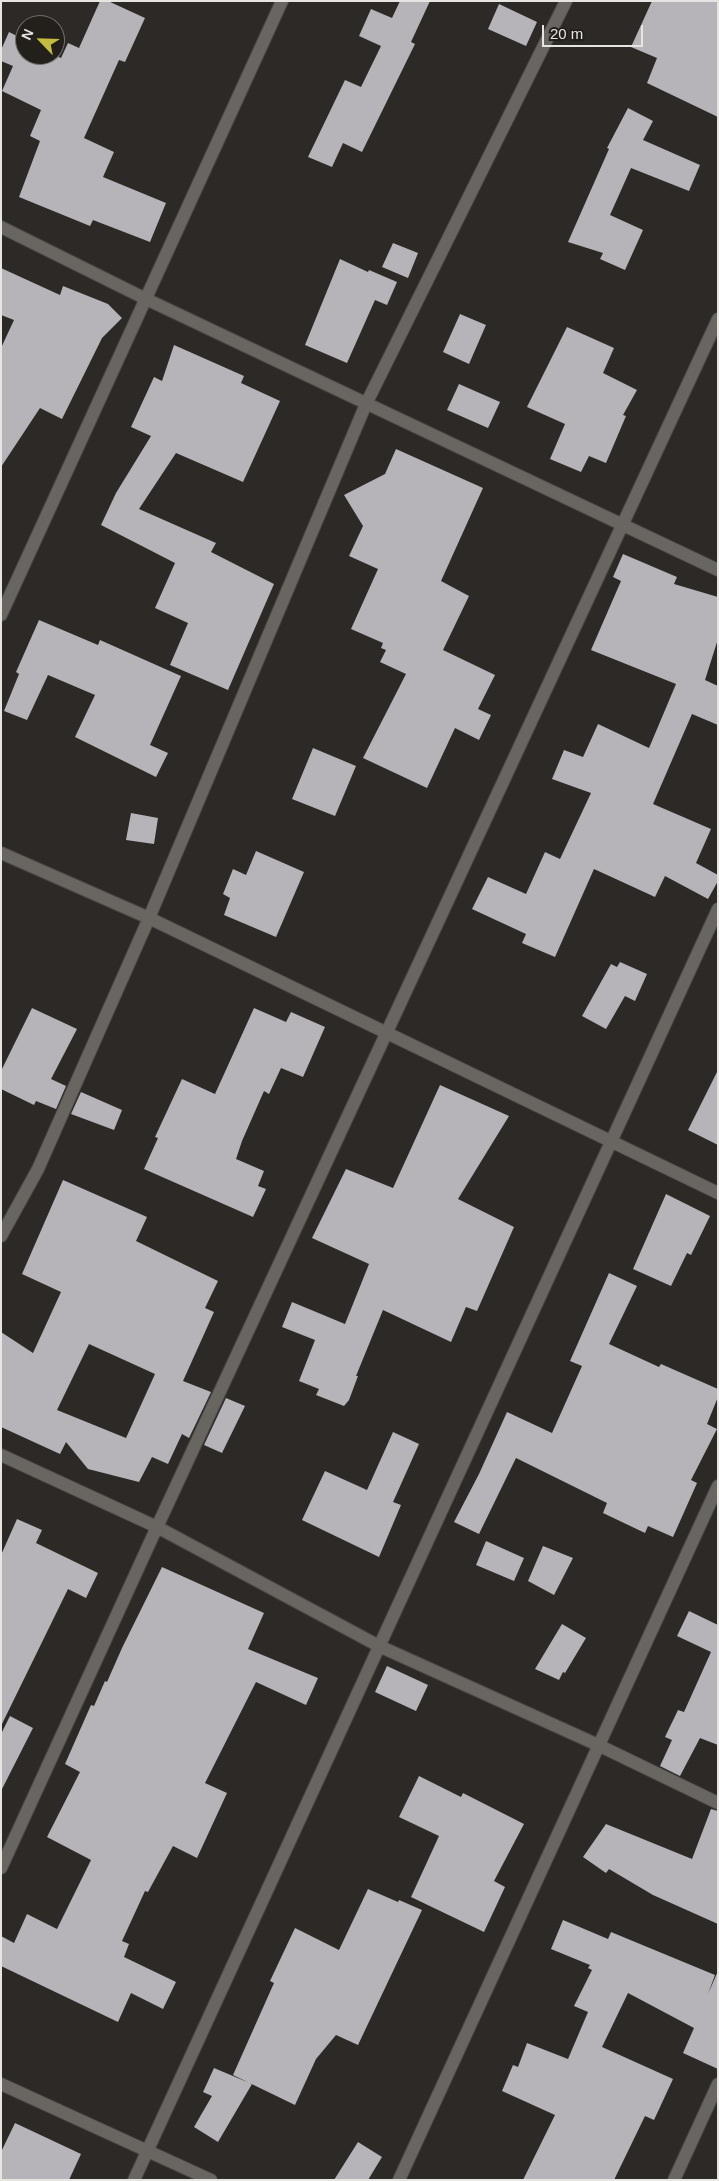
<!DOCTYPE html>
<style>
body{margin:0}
#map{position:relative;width:719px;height:2181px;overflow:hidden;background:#2c2926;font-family:Arial,sans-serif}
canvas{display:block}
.frame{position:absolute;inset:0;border:2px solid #e7e5e2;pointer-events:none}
.north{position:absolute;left:15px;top:15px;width:50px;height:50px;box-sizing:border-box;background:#23201c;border:1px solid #716f6b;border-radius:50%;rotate:294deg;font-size:14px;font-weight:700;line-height:20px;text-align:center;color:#e7e5e2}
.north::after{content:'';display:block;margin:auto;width:18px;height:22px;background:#c4bc3e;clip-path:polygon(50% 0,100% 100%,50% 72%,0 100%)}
.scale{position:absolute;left:542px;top:25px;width:101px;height:22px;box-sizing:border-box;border:2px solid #e7e5e2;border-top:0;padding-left:6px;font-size:15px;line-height:18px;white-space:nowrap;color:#e7e5e2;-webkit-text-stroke:4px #23201c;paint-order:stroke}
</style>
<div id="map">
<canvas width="719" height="2181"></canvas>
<div class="frame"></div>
<div class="north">N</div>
<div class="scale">20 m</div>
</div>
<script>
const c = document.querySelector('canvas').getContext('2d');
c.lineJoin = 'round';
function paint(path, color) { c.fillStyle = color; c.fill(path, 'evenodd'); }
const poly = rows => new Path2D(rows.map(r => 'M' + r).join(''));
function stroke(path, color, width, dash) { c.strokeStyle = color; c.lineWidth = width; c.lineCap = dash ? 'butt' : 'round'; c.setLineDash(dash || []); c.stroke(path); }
paint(poly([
 [100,1,108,1,145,18,125,62,119,60,84,138,114,152,103,177,166,203,150,242,93,220,90,226,19,197,40,141,30,136,41,110,2,91,13,66,1,61,1,50,9,32,25,40,25,55,55,55,61,58,68,43,79,48],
 [400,1,430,1,411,42,415,44,362,152,343,143,332,167,308,157,345,80,361,87,381,46,359,36,371,9,392,18],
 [652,1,718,1,718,117,647,83,657,58,631,47],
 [499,4,537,22,526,46,488,29],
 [628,108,653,121,643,140,700,165,689,191,631,168,610,215,643,230,625,270,600,259,603,253,568,242,609,149,607,148],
 [393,243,418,253,408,278,382,267],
 [340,259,368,272,369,270,397,282,387,305,375,300,347,363,305,345],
 [1,268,60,295,63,286,108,304,122,318,102,338,62,419,40,408,1,467,1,348,14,320,1,315],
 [460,314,486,325,469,364,443,352],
 [567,327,614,348,603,373,637,390,623,415,626,416,606,463,589,456,581,472,550,459,565,424,527,407],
 [174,345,244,376,241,383,280,401,243,482,176,453,139,509,216,543,211,552,274,584,228,690,170,665,188,623,155,608,175,563,101,525,116,493,151,436,131,427,154,377,162,381],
 [459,384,500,402,488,428,447,410],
 [396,449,483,488,441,581,469,596,443,650,495,675,478,709,491,715,479,740,455,728,427,788,363,758,406,674,380,662,386,650,381,648,383,643,351,629,378,569,349,556,363,526,344,495,385,474],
 [623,554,677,577,674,584,718,597,718,639,705,680,718,686,718,725,692,714,653,804,711,829,696,863,718,875,718,881,708,899,665,876,655,897,594,869,555,957,522,943,526,934,472,909,488,877,526,894,545,852,560,859,591,793,552,779,564,750,583,757,598,724,649,748,676,684,591,650,621,581,613,577],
 [39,620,98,645,100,640,181,676,150,745,168,753,156,777,75,737,95,695,48,675,27,720,4,711,19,674,16,672],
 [313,748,356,766,335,816,292,799],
 [131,813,158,818,154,844,126,840],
 [256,851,304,872,276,937,224,915,230,898,223,894,233,869,246,875],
 [620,962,647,974,635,1001,625,996,606,1029,582,1016,611,964,617,967],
 [32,1008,77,1029,51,1079,66,1086,56,1109,36,1101,34,1105,1,1089,1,1071],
 [254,1008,286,1022,291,1012,325,1027,303,1077,281,1068,269,1094,264,1091,242,1141,236,1159,264,1171,258,1186,266,1189,253,1217,144,1169,158,1138,155,1137,182,1079,215,1094],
 [718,1070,718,1145,688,1130],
 [440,1085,509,1116,458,1199,514,1227,477,1311,466,1307,451,1342,383,1310,356,1376,358,1376,349,1400,344,1406,316,1395,319,1389,299,1381,315,1340,282,1327,292,1302,345,1324,369,1264,312,1238,346,1169,393,1188],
 [81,1092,122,1110,114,1130,71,1114],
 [63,1180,147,1217,136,1241,218,1281,205,1308,214,1312,183,1381,211,1392,189,1438,182,1434,168,1464,152,1457,139,1482,88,1469,66,1442,60,1454,1,1427,1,1332,33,1353,61,1292,22,1274],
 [89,1344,155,1374,126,1438,57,1410],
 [666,1194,710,1216,691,1255,687,1253,671,1286,633,1269],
 [609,1273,637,1286,609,1344,659,1367,661,1364,718,1389,718,1397,707,1424,717,1429,691,1480,697,1483,673,1537,648,1526,645,1533,603,1513,607,1503,516,1458,479,1534,454,1522,479,1474,507,1412,552,1433,582,1366,570,1361],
 [226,1398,245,1406,222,1453,204,1445],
 [393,1432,419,1444,393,1502,401,1505,379,1557,302,1520,325,1471,367,1490],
 [17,1519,42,1530,36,1543,98,1573,86,1598,68,1589,1,1726,1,1555],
 [486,1541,524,1558,514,1581,476,1565],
 [543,1546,573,1558,554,1595,528,1581],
 [162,1567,264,1613,248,1649,318,1678,306,1705,256,1682,205,1783,227,1793,197,1858,173,1846,148,1892,145,1891,122,1941,129,1944,124,1957,176,1982,163,2009,131,1993,118,2022,1,1966,1,1936,14,1943,27,1914,57,1929,91,1860,47,1837,80,1772,65,1764,91,1705,94,1706,105,1681,107,1682,122,1648],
 [689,1611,718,1625,718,1745,700,1738,680,1776,660,1766,672,1740,665,1737,678,1710,684,1712,711,1652,677,1636],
 [562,1624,586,1638,565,1673,563,1672,559,1680,535,1669],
 [387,1666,428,1685,416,1711,375,1692],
 [10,1716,33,1728,1,1791,1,1734],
 [419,1776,461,1797,463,1793,524,1824,494,1881,505,1887,484,1932,411,1897,439,1836,399,1817],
 [711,1809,718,1811,718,1924,653,1895,609,1869,606,1873,583,1857,606,1824,692,1859],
 [368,1889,398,1902,399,1900,422,1910,358,2045,336,2035,316,2059,295,2105,233,2075,274,1983,270,1981,295,1928,339,1950],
 [563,1920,608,1939,611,1932,715,1975,708,1994,718,1971,718,2069,683,2053,694,2028,628,1993,602,2047,673,2079,654,2120,645,2116,614,2180,523,2180,555,2115,502,2091,513,2065,518,2067,527,2043,568,2059,588,2012,574,2006,592,1970,588,1968,590,1965,551,1949],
 [214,2068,252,2084,218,2142,194,2127,212,2096,203,2092],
 [15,2123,81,2154,69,2180,1,2180,1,2152],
 [358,2142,382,2157,368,2180,334,2180]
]), '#b7b4b9');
const minor = poly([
 [1,227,146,299,718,570],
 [1,615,282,1],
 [1,853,149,918,718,1193],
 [1,1236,38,1169,149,918,366,404,566,1],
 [1,1455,157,1527,379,1646,598,1745,718,1803],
 [1,1868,157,1527,718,319],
 [1,2084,211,2180],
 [134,2180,718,909],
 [399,2180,718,1486],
 [674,2180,718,2084]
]);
stroke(minor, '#474542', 14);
stroke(minor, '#696661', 12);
</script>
